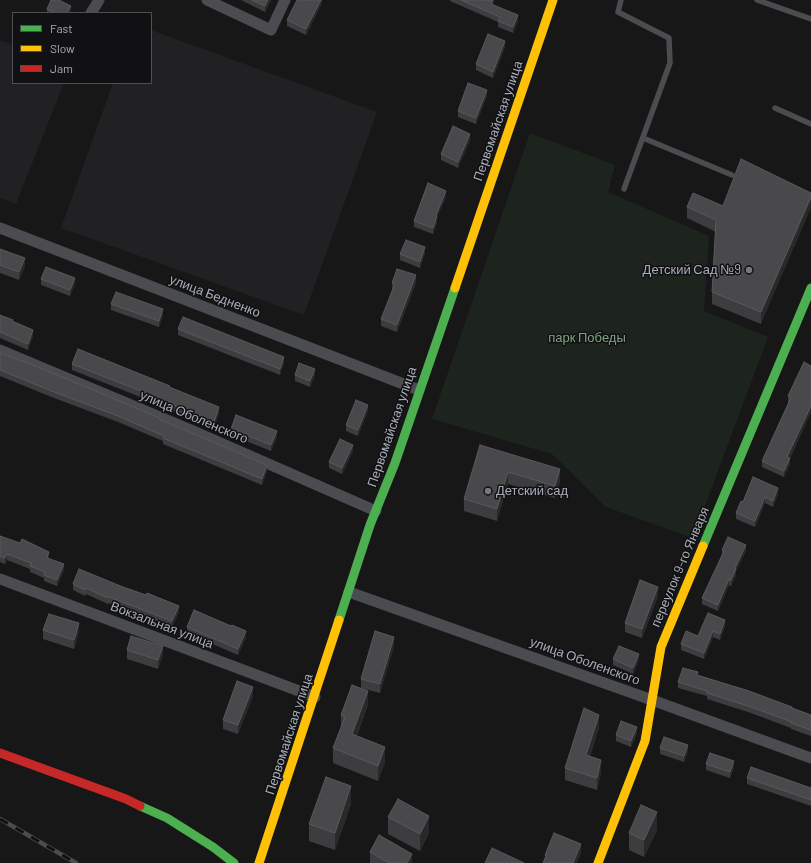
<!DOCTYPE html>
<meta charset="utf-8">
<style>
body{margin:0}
#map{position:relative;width:811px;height:863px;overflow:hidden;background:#171717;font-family:Barlow,sans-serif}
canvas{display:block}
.legend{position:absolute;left:12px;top:12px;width:140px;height:72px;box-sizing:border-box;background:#111113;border:1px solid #4d4f55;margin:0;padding:5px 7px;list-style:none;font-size:12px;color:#a8adb8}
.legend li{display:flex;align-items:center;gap:8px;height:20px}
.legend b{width:20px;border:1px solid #4d4f55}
</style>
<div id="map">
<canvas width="811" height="863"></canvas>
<ul class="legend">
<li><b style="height:5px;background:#4caf50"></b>Fast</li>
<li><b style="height:5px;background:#ffc107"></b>Slow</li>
<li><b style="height:5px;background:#c62828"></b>Jam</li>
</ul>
</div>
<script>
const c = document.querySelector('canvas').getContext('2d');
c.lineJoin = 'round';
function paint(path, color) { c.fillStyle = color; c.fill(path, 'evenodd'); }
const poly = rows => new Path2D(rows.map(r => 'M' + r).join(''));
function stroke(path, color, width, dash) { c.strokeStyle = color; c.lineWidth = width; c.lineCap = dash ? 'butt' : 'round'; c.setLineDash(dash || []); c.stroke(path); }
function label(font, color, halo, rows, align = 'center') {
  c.font = font + ' Barlow,sans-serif'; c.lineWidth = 3; c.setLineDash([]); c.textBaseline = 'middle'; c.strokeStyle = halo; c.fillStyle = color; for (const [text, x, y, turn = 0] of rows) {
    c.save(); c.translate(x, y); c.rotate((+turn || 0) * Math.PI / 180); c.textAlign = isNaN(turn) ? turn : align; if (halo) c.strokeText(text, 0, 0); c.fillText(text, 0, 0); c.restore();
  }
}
paint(poly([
 [151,30,377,112,304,315,61,228,113,83,151,83],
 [0,40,13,45,13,83,64,83,16,204,0,198]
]), '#212123');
paint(poly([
 [530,133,615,165,608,192,709,236,704,311,768,337,693,538,606,507,552,454,432,419]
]), '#1d241e');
stroke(poly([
 [621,0,618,12,669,38,670,63,624,189],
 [757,0,811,19],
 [775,108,811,124],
 [643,138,732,175]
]), '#4b4c50', 5.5);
stroke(poly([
 [207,0,271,30,285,0],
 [91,13,99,0],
 [0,228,419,390],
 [0,350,191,430,376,511],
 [0,579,315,697],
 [349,592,652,700,811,758]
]), '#4b4c50', 11);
stroke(poly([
 [703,546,811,288],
 [339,620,370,525,395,463,455,288],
 [140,806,167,818,213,847,234,863]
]), '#4caf50', 9);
stroke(poly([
 [455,288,553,0],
 [259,863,339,620],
 [598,863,645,741,661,647,703,546]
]), '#ffc107', 9);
stroke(poly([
 [0,753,126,799,140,806]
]), '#c62828', 9);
const rail = poly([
 [0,819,76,863]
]);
stroke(rail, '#4b4c4f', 4.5);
stroke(rail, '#111113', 3, [9]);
paint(poly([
 [241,0,271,0,265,12],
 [322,0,322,3,306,35,287,26,287,20],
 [450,0,494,0,494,3,493,5,518,21,513,33,498,27,498,22,450,1],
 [47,9,71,12,70,13,47,13],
 [505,47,493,78,476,70,476,64],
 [487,96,476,124,458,117,458,111],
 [470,140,458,168,441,160,441,154],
 [811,193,761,324,712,304,712,292,716,232,687,218,687,207,723,206],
 [446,197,437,217,437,222,433,234,414,227,414,221],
 [0,249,25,266,19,280,0,273],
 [425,253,420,268,400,260,400,254],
 [41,279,75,284,70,296,41,285],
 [392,283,416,283,397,332,381,326,381,319,392,290],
 [111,304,163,315,159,327,111,310],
 [0,315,13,322,33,336,28,350,0,338],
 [178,329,284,363,280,375,178,335],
 [0,353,160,420,267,471,262,485,163,444,163,441,118,422,54,398,0,376],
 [72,364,170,387,219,413,214,428,173,411,173,410,72,370],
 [811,366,811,412,790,458,790,464,784,477,762,467,762,461,788,403,788,396],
 [295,375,315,375,310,387,295,381],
 [368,411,358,436,346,431,346,425],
 [231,429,277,437,271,451,231,435],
 [480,445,560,481,555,498,508,484,497,521,464,511,464,499],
 [353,451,342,474,329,468,329,462],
 [778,494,773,507,765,503,755,527,736,519,736,513,743,502],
 [0,536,49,558,49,559,64,570,57,586,44,581,44,578,30,572,30,569,7,560,5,564,0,562],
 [722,550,746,551,736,571,736,575,731,586,729,585,718,611,702,604,702,598,722,556],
 [73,584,179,612,172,627,109,603,108,604,86,594,85,596,73,590],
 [658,596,642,638,625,632,625,623],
 [725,626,720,640,713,637,704,659,681,650,681,644,698,636],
 [187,627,246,637,238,655,187,633],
 [43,630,79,632,74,649,43,639],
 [394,646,380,693,361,688,361,679],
 [127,650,163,655,158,669,127,659],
 [613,659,639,660,633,674,613,665],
 [698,675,811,715,811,736,791,729,791,728,751,713,707,699,707,696,678,688,678,682],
 [253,696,238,734,223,729,223,720],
 [368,705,357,736,385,762,378,781,333,763,333,748,341,727,341,715],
 [599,727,590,756,601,772,597,790,565,780,565,768],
 [637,733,631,747,616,741,616,735],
 [660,748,688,751,684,762,660,754],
 [706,764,734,767,730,778,706,770],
 [747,778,811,788,811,806,747,784],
 [351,804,335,850,309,841,309,824],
 [388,817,429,833,420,851,388,834],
 [657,830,644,857,629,850,629,833],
 [370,852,412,863,370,863]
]), '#3d3d3f');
paint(poly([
 [268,0,271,0,265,12,265,6],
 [321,0,322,0,322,3,306,35,306,29],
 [493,0,494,0,494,3,491,10,491,4],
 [71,6,71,12,70,13,67,13],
 [518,15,518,21,513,33,513,27],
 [505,41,505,47,493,78,493,72],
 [487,90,487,96,476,124,476,118],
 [470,134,470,140,458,168,458,162],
 [446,191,446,197,437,217,437,222,433,234,433,228,436,215],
 [811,197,811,208,761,324,761,312],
 [425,247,425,253,420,268,420,262],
 [25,258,25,266,19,280,19,272],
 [416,275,416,283,397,332,397,325],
 [75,278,75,284,70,296,70,290],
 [163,309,163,315,159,327,159,321],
 [33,330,33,336,28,350,28,344],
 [284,357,284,363,280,375,280,369],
 [315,369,315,375,310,387,310,381],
 [368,405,368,411,358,436,358,430],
 [811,406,811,412,787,463,787,457],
 [219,407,219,413,214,428,214,422],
 [277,431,277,437,271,451,271,445],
 [353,445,353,451,342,474,342,468],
 [790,458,790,464,784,477,784,471],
 [267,465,267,471,262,485,262,479],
 [560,469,560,481,555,498,555,486],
 [508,472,508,484,497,521,497,509],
 [778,488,778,494,773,507,773,501],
 [765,497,765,503,755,527,755,521],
 [746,545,746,551,736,571,736,575,731,586,731,580,735,568],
 [49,552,49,558,47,564,47,558],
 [7,554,7,560,5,564,5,558],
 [64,564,64,570,57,586,57,580],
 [729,579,729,585,718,611,718,605],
 [658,587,658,596,642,638,642,629],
 [179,606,179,612,172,627,172,621],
 [725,620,725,626,720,640,720,634],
 [79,623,79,632,74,649,74,640],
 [246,631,246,637,238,655,238,649],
 [713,631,713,637,704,659,704,653],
 [394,637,394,646,380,693,380,684],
 [163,646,163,655,158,669,158,660],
 [639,654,639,660,633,674,633,668],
 [253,687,253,696,238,734,238,725],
 [368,691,368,705,352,749,352,734],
 [599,715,599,727,586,766,586,755],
 [637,727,637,733,631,747,631,741],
 [688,745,688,751,684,762,684,756],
 [385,747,385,762,378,781,378,766],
 [601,760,601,772,597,790,597,778],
 [734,761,734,767,730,778,730,772],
 [351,786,351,804,335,850,335,833],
 [657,812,657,830,644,857,644,840],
 [429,816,429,833,420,851,420,834],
 [581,844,581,853,577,863,573,863],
 [412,854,412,863,407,863]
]), '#29292a');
const building = poly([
 [51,0,59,0,71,6,67,13,55,13,47,9,51,0],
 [252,0,268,0,265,6,252,0],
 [297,0,321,0,306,29,287,20,297,0],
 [461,0,493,0,491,4,518,15,513,27,498,21,500,17,461,0],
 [488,34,505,41,493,72,476,64,488,34],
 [468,83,487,90,476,118,458,111,468,83],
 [453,126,470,134,458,162,441,154,453,126],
 [741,159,811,193,811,197,761,312,712,292,716,220,687,207,693,193,723,206,741,159],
 [428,183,446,191,436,215,437,216,433,228,414,221,428,183],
 [406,240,425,247,420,262,400,254,406,240],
 [0,249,25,258,19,272,0,265,0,249],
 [46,267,75,278,70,290,41,279,46,267],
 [397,269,416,275,397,325,381,319,395,284,392,283,397,269],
 [116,292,163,309,159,321,111,304,116,292],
 [0,315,13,320,12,321,33,330,28,344,0,332,0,315],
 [183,317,284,357,280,369,178,329,183,317],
 [78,349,170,386,169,387,219,407,214,422,173,405,174,404,72,364,78,349],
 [0,353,33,365,160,418,159,419,267,465,262,479,163,438,164,436,118,416,54,392,0,370,0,353],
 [804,362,811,366,811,406,787,457,790,458,784,471,762,461,791,398,788,396,804,362],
 [299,363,315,369,310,381,295,375,299,363],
 [356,400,368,405,358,430,346,425,356,400],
 [236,415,277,431,271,445,231,429,236,415],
 [340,439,353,445,342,468,329,462,340,439],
 [480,445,560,469,555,486,508,472,497,509,464,499,480,445],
 [753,477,778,488,773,501,765,497,755,521,736,513,741,501,743,502,753,477],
 [0,536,20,543,22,539,49,552,47,558,64,564,57,580,44,575,45,572,30,566,31,563,7,554,5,558,0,556,0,536],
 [728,537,746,545,735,568,736,569,731,580,729,579,718,605,702,598,724,551,722,550,728,537],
 [79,569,123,587,146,595,147,593,179,606,172,621,109,597,108,598,86,588,85,590,73,584,79,569],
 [640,580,658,587,642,629,625,623,640,580],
 [194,610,231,626,232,625,246,631,238,649,187,627,194,610],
 [708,613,725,620,720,634,713,631,704,653,681,644,686,631,698,636,708,613],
 [49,614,79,623,74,640,43,630,49,614],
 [375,631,394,637,380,684,361,679,375,631],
 [131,636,163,646,158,660,127,650,131,636],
 [619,646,639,654,633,668,613,659,619,646],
 [683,668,698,672,697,675,749,691,792,707,792,708,811,715,811,730,791,723,792,722,751,707,707,693,707,691,678,682,683,668],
 [237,681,253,687,238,725,223,720,237,681],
 [352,685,368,691,352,734,385,747,378,766,333,748,345,717,341,715,352,685],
 [584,708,599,715,586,755,601,760,597,778,565,768,584,708],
 [621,721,637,727,631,741,616,735,621,721],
 [664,737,688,745,684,756,660,748,664,737],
 [710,753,734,761,730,772,706,764,710,753],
 [751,767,811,788,811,800,747,778,751,767],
 [326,777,351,786,335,833,309,824,326,777],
 [398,799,429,816,420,834,388,817,398,799],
 [641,805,657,812,644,840,629,833,641,805],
 [554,833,581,844,573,863,543,863,546,856,545,855,554,833],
 [379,835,412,854,407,863,389,863,370,852,379,835],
 [492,848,524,863,485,863,492,848]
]);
paint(building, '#49494c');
stroke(building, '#58595d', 1);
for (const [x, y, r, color] of [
 [749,270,4,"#757880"],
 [488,491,4,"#757880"]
]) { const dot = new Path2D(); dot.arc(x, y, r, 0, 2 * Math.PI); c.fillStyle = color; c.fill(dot); stroke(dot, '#111113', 1.5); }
label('13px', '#a8adb8', '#111113', [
 ["Первомайская улица",498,121,-71],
 ["улица Бедненко",215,296,21],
 ["улица Оболенского",194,417,23],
 ["Первомайская улица",392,427,-71],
 ["переулок 9-го Января",680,567,-67],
 ["Вокзальная улица",162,625,21],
 ["улица Оболенского",585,661,20],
 ["Первомайская улица",289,734,-72]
]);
label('13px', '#a8adb8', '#111113', [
 ["Детский Сад №9",741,270],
 ["Детский сад",496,491,"left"]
], 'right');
label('13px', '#7fa381', '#111113', [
 ["парк Победы",587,338]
]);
</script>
